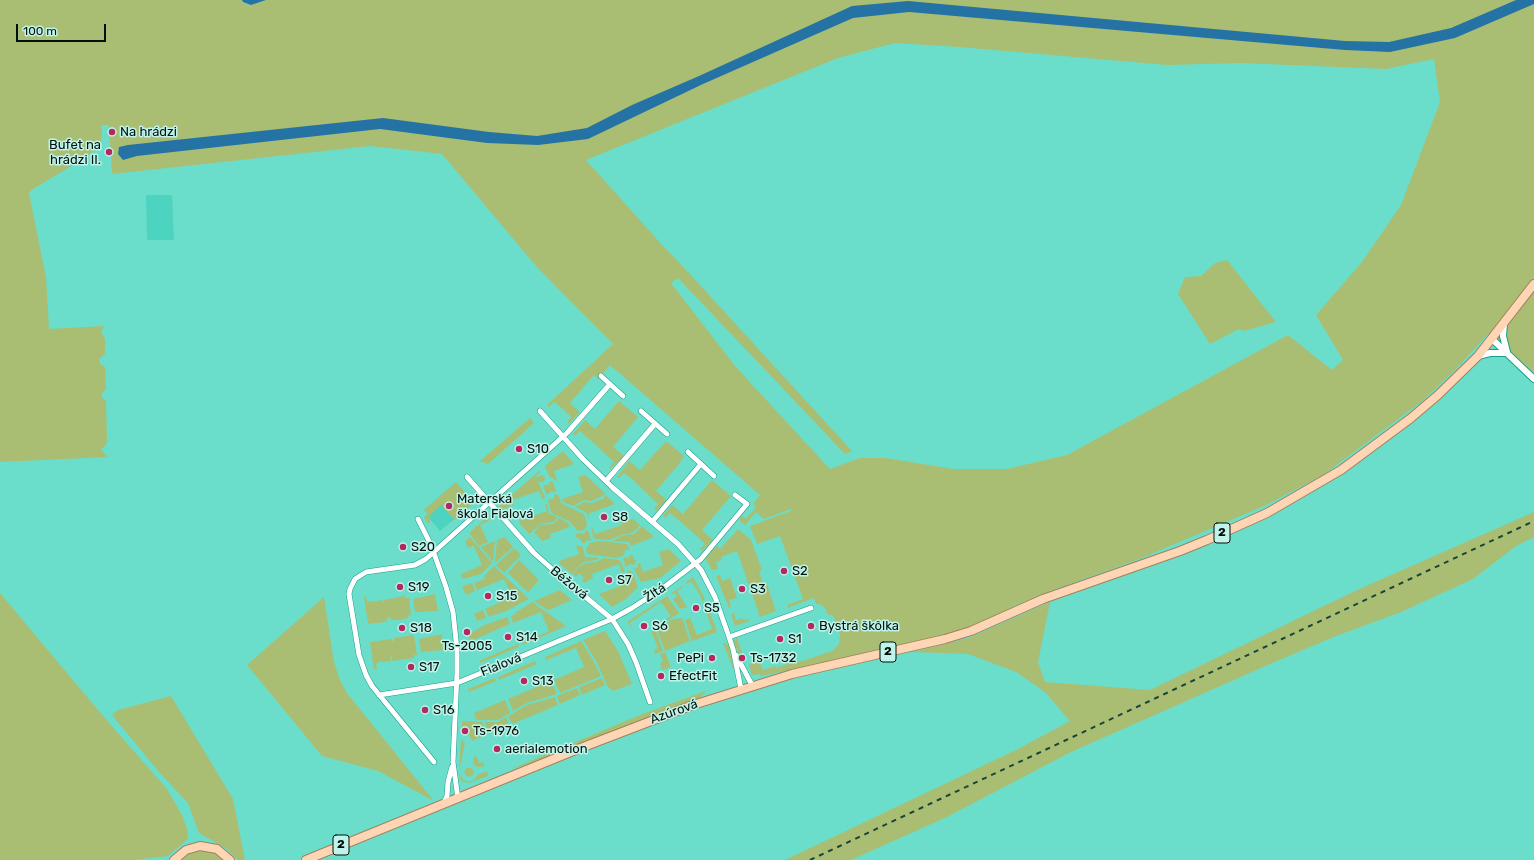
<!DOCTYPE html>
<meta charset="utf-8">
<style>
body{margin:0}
#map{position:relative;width:1534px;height:860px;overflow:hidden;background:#6adecb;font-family:Rubik,sans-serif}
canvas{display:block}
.scale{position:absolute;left:16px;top:24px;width:90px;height:18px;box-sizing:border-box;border:2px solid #00110d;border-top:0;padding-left:5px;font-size:12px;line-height:14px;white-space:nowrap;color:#00110d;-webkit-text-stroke:3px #c0f4ea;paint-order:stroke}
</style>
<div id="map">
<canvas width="1534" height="860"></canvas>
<div class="scale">100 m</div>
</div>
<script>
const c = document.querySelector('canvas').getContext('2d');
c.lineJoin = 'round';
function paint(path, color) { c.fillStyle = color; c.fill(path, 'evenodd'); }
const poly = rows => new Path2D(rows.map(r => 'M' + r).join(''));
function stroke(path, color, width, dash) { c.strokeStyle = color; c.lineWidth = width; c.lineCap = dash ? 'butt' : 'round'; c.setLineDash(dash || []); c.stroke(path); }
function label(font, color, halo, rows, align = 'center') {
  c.font = font + ' Rubik,sans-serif'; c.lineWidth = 3; c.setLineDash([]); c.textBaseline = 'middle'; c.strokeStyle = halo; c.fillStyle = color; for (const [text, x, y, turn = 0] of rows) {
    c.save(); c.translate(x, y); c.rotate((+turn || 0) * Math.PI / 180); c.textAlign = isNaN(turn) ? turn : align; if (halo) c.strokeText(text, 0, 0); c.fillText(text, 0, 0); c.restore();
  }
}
paint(poly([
 [146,195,172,195,174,240,147,240],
 [456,482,474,503,440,531,428,517,426,515,428,514,424,510]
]), '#4dd4c0');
paint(poly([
 [0,0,242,0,243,3,251,5,266,0,1534,0,1534,374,1488,334,1456,369,1421,402,1323,475,1264,506,1142,558,1053,590,1014,606,970,629,874,652,761,676,760,674,752,675,749,665,759,661,763,670,775,666,776,668,798,660,799,662,832,651,839,644,840,635,833,615,828,615,826,610,822,605,816,604,814,598,790,607,789,609,787,605,803,599,780,536,757,544,750,526,791,511,791,509,764,519,756,512,745,525,739,520,742,516,746,519,756,507,753,504,760,495,610,365,598,379,594,375,570,403,580,412,569,424,567,422,571,417,563,409,554,402,549,407,547,405,613,344,536,266,442,154,370,146,112,174,109,125,101,125,102,129,101,146,83,159,33,189,29,193,46,277,49,329,104,326,101,332,105,339,105,354,99,359,100,364,105,367,106,389,102,393,102,398,106,400,107,442,105,446,101,449,107,457,0,462],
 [895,43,959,47,1167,65,1241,63,1386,69,1434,59,1440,102,1401,205,1362,262,1316,315,1343,360,1332,370,1288,335,1067,455,1007,469,953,469,886,458,860,458,830,469,735,366,671,283,678,278,845,454,852,451,688,272,663,246,586,160,838,58],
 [1227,260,1276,322,1244,331,1239,329,1210,344,1178,294,1185,277,1201,276,1215,263],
 [619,401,638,417,613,447,624,456,610,469,609,468,614,462,597,446,580,431,575,436,573,434,585,420,595,429],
 [530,418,534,423,488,464,483,462,479,462],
 [666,441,684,456,679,464,656,491,667,500,656,511,654,509,658,504,633,480,624,473,619,478,617,477,629,461,640,470],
 [563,451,574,464,554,471,557,481,555,480,549,476,545,466],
 [539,471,540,472,534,478,542,475,545,478,544,482,538,482,545,497,544,499,543,500,539,491,512,500,514,505,500,510,498,507],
 [585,475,605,493,603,496,591,501,584,500,573,506,563,502,562,499,583,492,578,477],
 [712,480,731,496,702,530,713,540,702,551,700,549,705,544,688,528,670,513,665,518,663,516,672,505,683,514],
 [552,481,556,491,555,492,550,491,549,494,546,494,543,485,548,485,550,482],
 [456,482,474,503,455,520,441,505,428,517,431,520,428,524,424,517,428,514,424,510],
 [555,494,558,495,562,504,584,514,587,524,586,528,581,531,577,530,569,521,551,513,548,501,549,499,553,499],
 [606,495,615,504,588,514,589,520,586,512,575,507,584,502,592,503,603,499],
 [547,504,549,514,558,517,553,522,541,524,529,534,520,524,519,521,547,511,545,505],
 [1534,512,1534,537,1516,546,1473,579,1401,612,1336,636,1270,664,1069,753,947,817,851,860,785,860,1018,749,1070,721,1045,692,1016,672,968,654,912,652,969,638,1050,602,1038,662,1045,682,1150,690,1357,590],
 [487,517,490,520,480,525,488,542,479,546,469,533],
 [559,518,568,523,570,527,550,534,551,538,542,541,534,532,541,525,553,524],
 [633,519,640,525,636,530,629,534,620,535,610,540,595,539,593,537,591,525,595,534,622,525,621,522],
 [642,526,652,535,654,537,631,546,629,542,613,541,621,536,634,534],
 [738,529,751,540,762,570,759,572,764,585,767,584,776,611,760,617,737,551,721,557,722,560,716,562,718,569,712,570,705,558,717,546,720,549],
 [586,530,589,532,591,540,589,541,586,540,585,543,582,543,581,540,575,536,577,533,584,534],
 [470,537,492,563,481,574,463,579,461,574,482,565,474,546,468,548,465,541],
 [505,537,513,547,495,563,497,540],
 [495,541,493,562,481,547],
 [602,541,627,544,630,550,625,550,624,555,617,558,587,554,586,549,590,543],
 [576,545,583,547,585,557,600,558,596,560,584,562,579,566,572,574,560,564,559,561,579,554],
 [514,548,521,555,504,573,496,565],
 [669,549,681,561,660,578,641,582,634,569,638,567,638,564,640,563,643,572,663,565,659,552],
 [630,555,634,556,634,559,636,561,635,564,634,565,630,564,626,567,623,559,625,557,628,559],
 [604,558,620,560,625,572,622,573,619,564,592,574,593,578,584,583,582,581,584,578,579,573,576,577,573,574,579,567,586,563,597,562],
 [519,560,539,580,528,592,508,573],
 [494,566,529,599,506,611,489,617,485,609,512,597,504,579,477,590,474,583,485,579,484,576],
 [629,570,633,573,637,584,637,588,626,599,612,607,599,594,626,584,623,575,626,574],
 [720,575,722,581,730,578,737,598,729,600,731,607,729,608,716,576],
 [693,577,703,595,705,600,702,601,700,595,691,581,687,584,686,582],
 [472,583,475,591,466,595,462,586],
 [682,586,683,587,677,591,687,607,680,609,673,599,677,597,675,593,670,594],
 [560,590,572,600,549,610,546,609,534,601],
 [0,593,104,717,167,789,182,815,187,828,188,839,168,856,134,860,0,860],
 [435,594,438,611,415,612,413,599],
 [364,596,366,596,367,601,370,602,382,600,383,603,384,603,383,600,405,596,405,598,409,598,411,615,408,616,408,618,398,620,391,620,390,617,387,618,387,621,385,622,368,624],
 [667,596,679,613,655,629,652,629,671,616,661,602,630,623,634,630,627,622],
 [324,597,334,662,340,680,347,693,434,801,378,771,322,756,247,665],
 [532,602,566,626,523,645,522,643,549,631,541,612,513,623,511,616,516,614,515,613],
 [706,602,717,632,692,641,685,620,690,618,697,635,712,629,703,603],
 [483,610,486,618,477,621,474,614],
 [734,613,736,620,742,618,743,620,749,619,749,621,735,626,731,614],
 [507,617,510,624,471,641,468,635,482,626],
 [682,618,690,641,665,651,657,630,673,619],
 [605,631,618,651,632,684,613,691,608,687,596,661,583,640],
 [651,631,656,631,663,651,655,654,654,650,658,648],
 [442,634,443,650,421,652,419,639],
 [414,635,417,655,414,655,414,658,392,661,392,657,390,656,391,661,379,662,376,664,377,669,374,670,370,642,392,639,393,642,394,642,394,638],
 [737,638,743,655,740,656,734,643,735,639],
 [581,641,593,660,601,676,560,693,554,680,584,667,576,648,546,660,545,657],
 [723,643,726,643,729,646,734,671],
 [518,644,519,647,480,663,479,661],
 [665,652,671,667,662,670,660,663,663,661,660,654],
 [535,661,537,664,499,680,498,677],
 [495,678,496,681,469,692,468,689],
 [602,678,605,685,582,695,579,687],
 [551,681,557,694,527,703,513,711,508,699],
 [577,688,580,695,560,704,557,696],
 [706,691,700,698,539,761,511,769,640,715],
 [171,696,233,799,245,860,238,860,227,849,199,833,188,803,159,772,112,715,118,710],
 [555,697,558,705,512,724,508,716,527,705],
 [505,700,510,713,498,720,476,720,474,713],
 [506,717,509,725,489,734,485,722,498,722],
 [462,721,482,722,487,734,472,741,468,734,469,729,462,728],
 [461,739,465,743,459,772,461,777,466,781,472,781,479,774,487,771,488,776,468,783,461,781,459,774],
 [476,755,479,763,483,762,485,766,478,767,474,765,473,759],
 '464.5 772a4.5 4.5 0 1 1 9 0a4.5 4.5 0 1 1-9 0Z',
 [201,851,212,852,225,860,180,860,191,853]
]), '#a9be73');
paint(poly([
 [242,0,266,0,251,5,243,2],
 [1516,0,1534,0,1534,4,1455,38,1390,52,1345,50,909,12,853,18,703,84,588,139,538,145,487,143,380,129,137,156,123,160,118,154,119,147,128,145,383,118,489,132,537,136,587,128,632,105,699,76,852,6,908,1,1345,41,1389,42,1451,28]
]), '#2573a4');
const minor = poly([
 [601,376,623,396],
 [540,411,583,459,612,487,678,544,701,570,715,597,729,637,733,649,741,689],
 [641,411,667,434],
 [688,452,714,476],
 [467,477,534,553,552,569,612,619,628,644,636,662,650,702],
 [606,481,655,424],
 [418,519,431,545,446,587,453,612,457,650,457,674,453,762,458,799],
 [652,522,701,464],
 [729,637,811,608],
 [736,655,752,685],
 [379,695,457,683,612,619,632,608,663,588,701,559,747,504,735,495],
 [434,762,372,686,366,675,359,655,349,594,350,589,355,579,366,572,415,565,426,559,567,433,610,384],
 [444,803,447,796,448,782,452,767]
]);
const tertiary = poly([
 [1504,324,1503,336,1507,352],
 [1492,339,1534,379],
 [1478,356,1490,353,1507,353]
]);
const primary = poly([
 [174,860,186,850,200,846,217,849,230,860],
 [306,860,578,749,693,705,792,674,945,639,971,631,1043,599,1180,551,1207,540,1267,513,1341,470,1411,418,1438,395,1478,356,1534,284]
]);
stroke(minor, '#159f8d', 6);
stroke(tertiary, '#159f8d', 8);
stroke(primary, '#a4805a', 10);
stroke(minor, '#fff', 5);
stroke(tertiary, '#fff', 6);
stroke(primary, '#fed6b5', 8);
stroke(poly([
 [810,860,1534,521]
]), '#1a433b', 2, [5, 5]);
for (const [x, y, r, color] of [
 [112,132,4,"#b42862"],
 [109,152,4,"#b42862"],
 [519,449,4,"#b42862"],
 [449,506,4,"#b42862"],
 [604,517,4,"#b42862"],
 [403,547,4,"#b42862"],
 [784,571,4,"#b42862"],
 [609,580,4,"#b42862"],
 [400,587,4,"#b42862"],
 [742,589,4,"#b42862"],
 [488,596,4,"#b42862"],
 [696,608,4,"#b42862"],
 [644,626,4,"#b42862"],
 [811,626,4,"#b42862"],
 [402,628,4,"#b42862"],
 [467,632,4,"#b42862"],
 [508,637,4,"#b42862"],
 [780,639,4,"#b42862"],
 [712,658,4,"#b42862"],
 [742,658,4,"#b42862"],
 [411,667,4,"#b42862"],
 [661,676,4,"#b42862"],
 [524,681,4,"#b42862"],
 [425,710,4,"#b42862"],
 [465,731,4,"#b42862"],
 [497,749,4,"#b42862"]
]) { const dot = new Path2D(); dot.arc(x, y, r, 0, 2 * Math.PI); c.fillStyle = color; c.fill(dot); stroke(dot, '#c0f4ea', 1.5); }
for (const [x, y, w] of [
 [1222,533,16],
 [888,652,16],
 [341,845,16]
]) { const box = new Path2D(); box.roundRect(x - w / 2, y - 10, w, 20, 3); c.fillStyle = '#c0f4ea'; c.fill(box); stroke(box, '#00110d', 1); }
label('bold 12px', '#00110d', null, [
 ["2",1222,533],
 ["2",888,652],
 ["2",341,845]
]);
label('13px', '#00110d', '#c0f4ea', [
 ["Na hrádzi",120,132],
 ["Bufet na",101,145,"right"],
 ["hrádzi II.",101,160,"right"],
 ["S10",527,449],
 ["Materská",457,499],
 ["škola Fialová",457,514],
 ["S8",612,517],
 ["S20",411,547],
 ["S2",792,571],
 ["S7",617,580],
 ["S19",408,587],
 ["S3",750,589],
 ["S15",496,596],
 ["S5",704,608],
 ["S6",652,626],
 ["Bystrá škôlka",819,626],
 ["S18",410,628],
 ["S14",516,637],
 ["S1",788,639],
 ["Ts-2005",467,646,"center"],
 ["PePi",704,658,"right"],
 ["Ts-1732",750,658],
 ["S17",419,667],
 ["EfectFit",669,676],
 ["S13",532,681],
 ["S16",433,710],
 ["Ts-1976",473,731],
 ["aerialemotion",505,749]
], 'left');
label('13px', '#00110d', '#c0f4ea', [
 ["Béžová",569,583,39],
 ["Žltá",655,593,-34],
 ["Fialová",501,665,-22],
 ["Azúrová",674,712,-20]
]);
</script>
